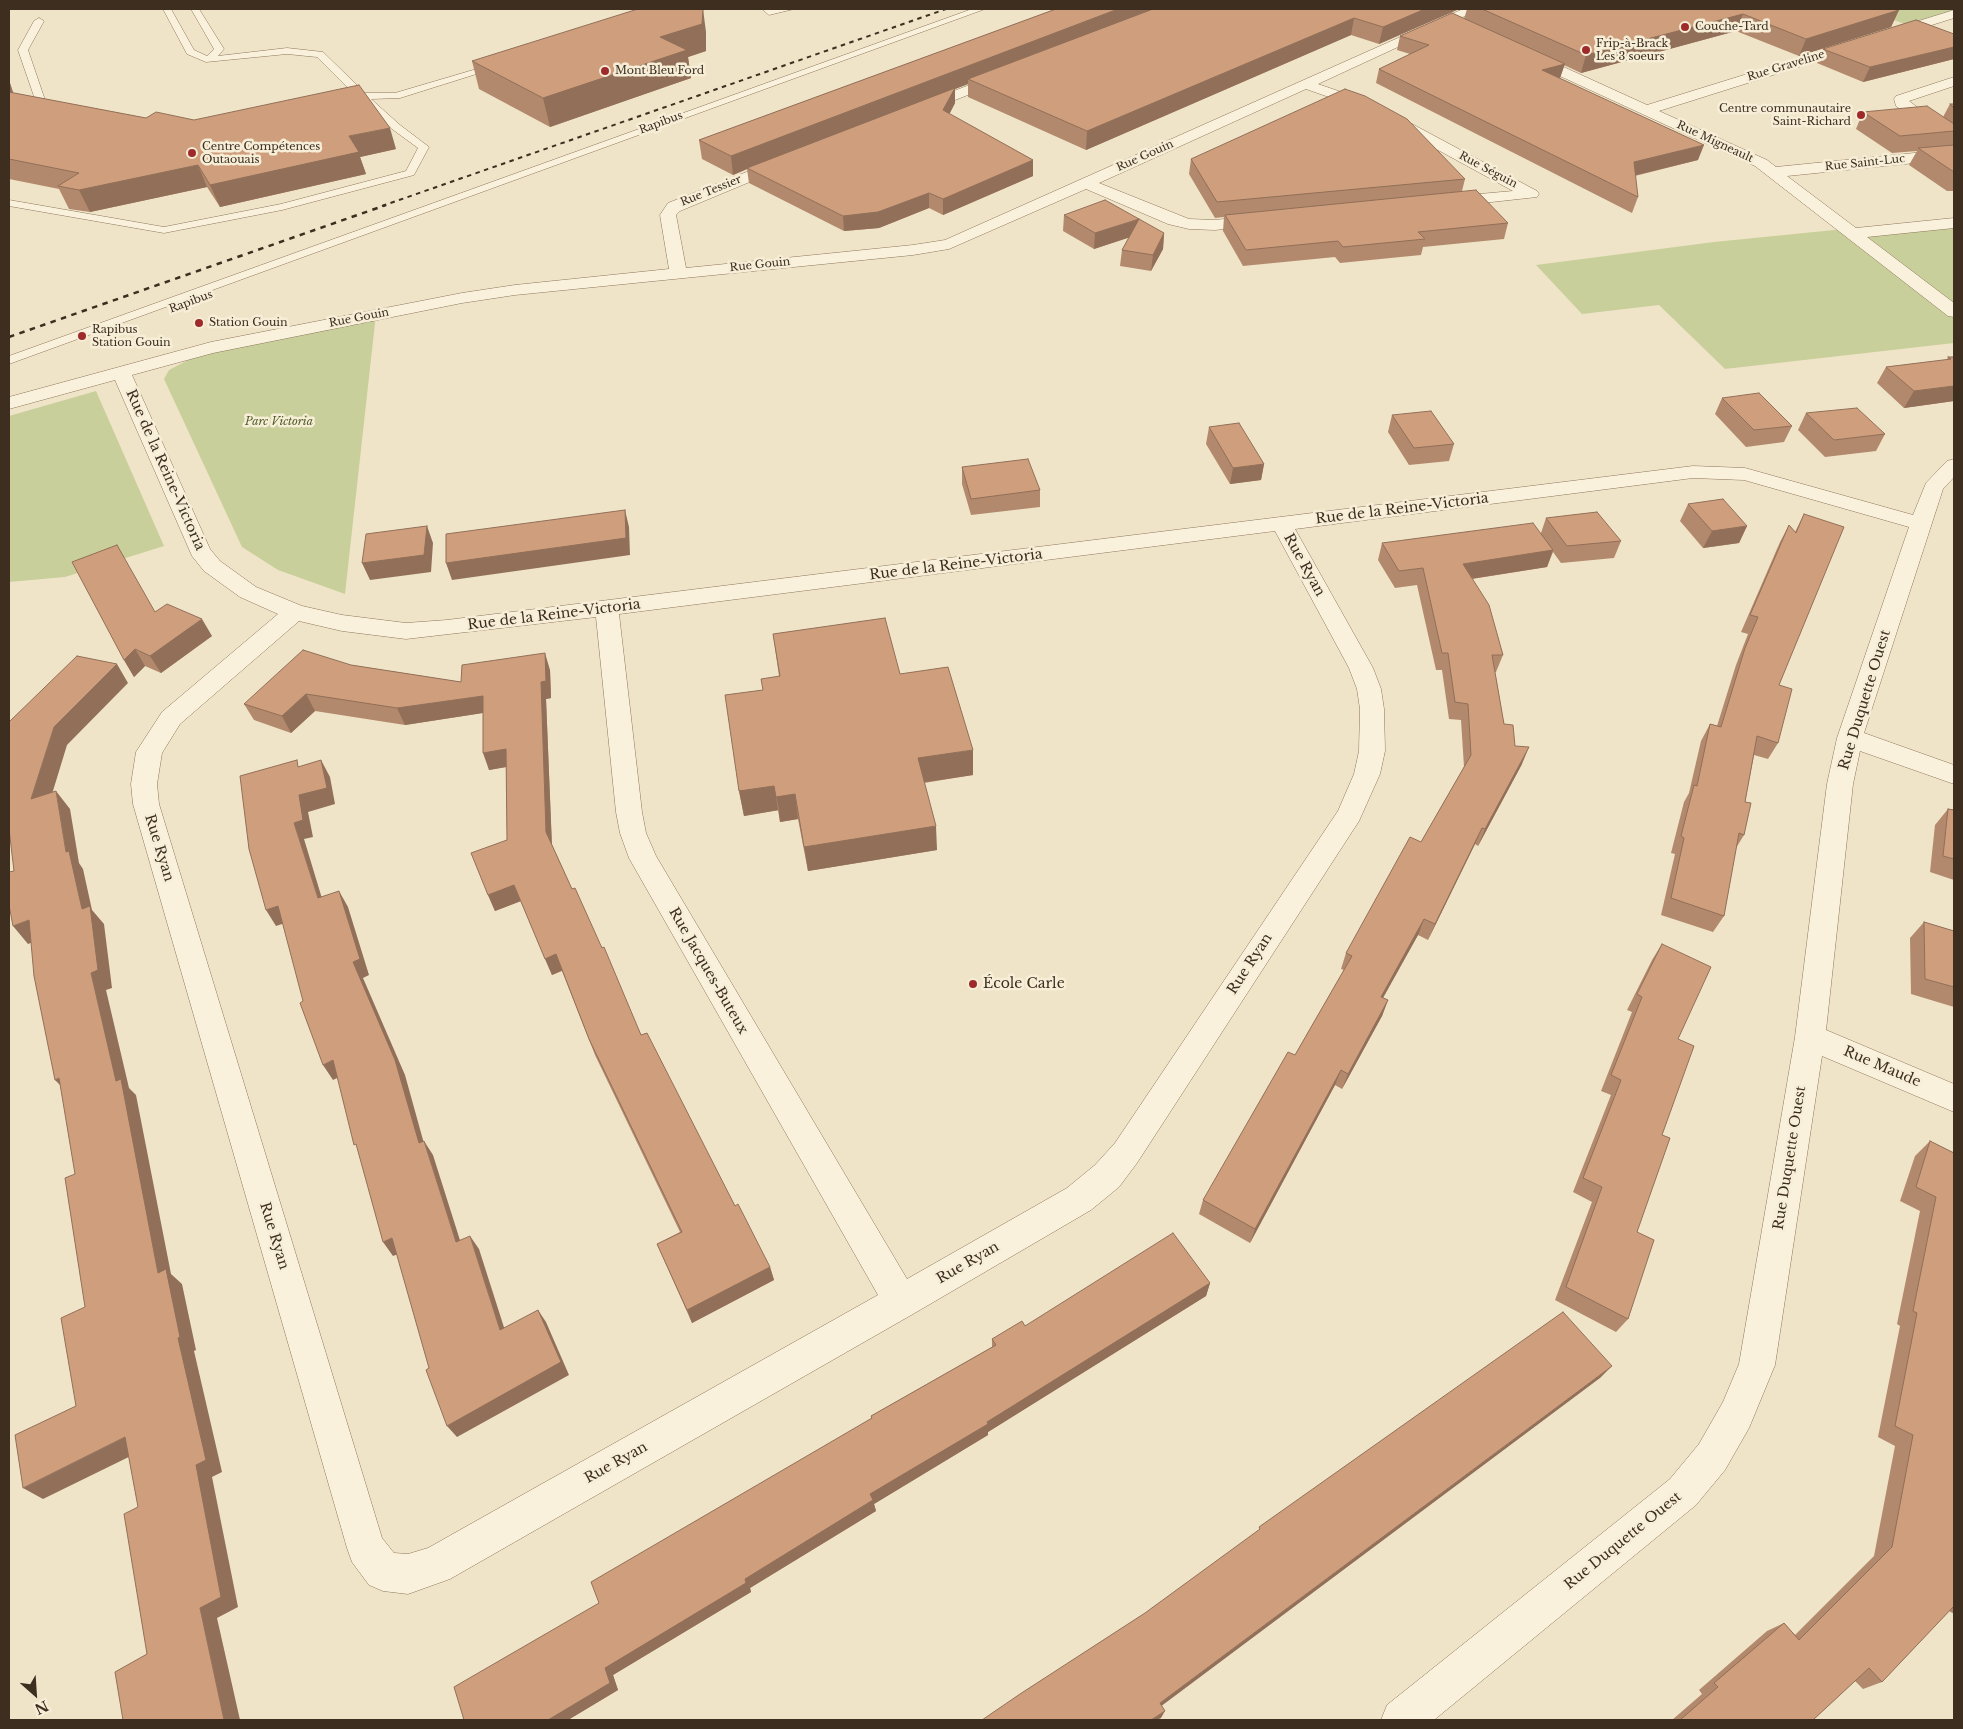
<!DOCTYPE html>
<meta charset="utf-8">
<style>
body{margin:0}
#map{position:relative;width:1963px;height:1729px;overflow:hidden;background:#f0e4c8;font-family:"Libre Baskerville",serif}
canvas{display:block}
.frame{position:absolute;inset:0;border:10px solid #3d2e20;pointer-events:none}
.north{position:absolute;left:10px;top:1669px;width:50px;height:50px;-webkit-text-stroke:4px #f7eed8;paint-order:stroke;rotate:154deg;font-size:14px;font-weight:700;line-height:20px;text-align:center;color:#3d2e20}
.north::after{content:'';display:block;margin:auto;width:18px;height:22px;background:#3d2e20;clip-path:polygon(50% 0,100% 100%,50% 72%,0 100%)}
</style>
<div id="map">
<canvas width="1963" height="1729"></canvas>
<div class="frame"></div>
<div class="north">N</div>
</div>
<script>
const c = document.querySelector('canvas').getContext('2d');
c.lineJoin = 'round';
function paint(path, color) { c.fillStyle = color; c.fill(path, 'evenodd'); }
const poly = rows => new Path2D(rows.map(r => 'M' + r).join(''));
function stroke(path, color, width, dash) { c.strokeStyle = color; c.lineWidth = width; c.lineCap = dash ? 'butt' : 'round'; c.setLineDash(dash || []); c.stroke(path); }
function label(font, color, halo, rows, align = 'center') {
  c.font = font + ' "Libre Baskerville",serif'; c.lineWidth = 5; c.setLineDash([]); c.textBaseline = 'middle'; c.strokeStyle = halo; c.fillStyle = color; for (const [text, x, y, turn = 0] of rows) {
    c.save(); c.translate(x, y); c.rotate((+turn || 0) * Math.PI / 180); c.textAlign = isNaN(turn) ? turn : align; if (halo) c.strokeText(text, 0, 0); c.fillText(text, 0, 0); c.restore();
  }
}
paint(poly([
 [1863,9,1954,9,1954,14,1913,27],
 [1954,223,1954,343,1725,369,1659,305,1582,314,1536,265,1714,242,1844,229,1854,233],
 [376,314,345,594,278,570,242,547,164,379,169,370,211,348],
 [96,391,164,546,65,577,9,582,9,416]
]), '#c9cf9b');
const service = poly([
 [163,9,171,9,194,50,207,56,214,49,191,9,199,9,224,49,218,56,287,48,323,52,365,93,395,93,497,63,505,65,400,98,371,99,400,125,429,147,414,175,282,210,164,233,9,206,9,200,164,227,281,204,406,171,418,148,392,129,360,99,351,99,350,97,354,94,317,57,287,54,206,62,187,54,163,9],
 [762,9,794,9,769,15,762,9],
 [972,9,985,9,9,364,9,356,972,9],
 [39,18,44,21,28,50,46,103,62,106,63,108,58,111,37,105,18,50,34,21,39,18]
]);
const minor = poly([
 [1463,9,1480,9,1318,84,1373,103,1537,191,1539,194,1537,197,1446,207,1440,205,1438,202,1440,199,1446,197,1513,191,1363,109,1306,89,1099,183,1189,219,1215,220,1262,215,1268,216,1270,220,1268,224,1262,225,1215,230,1189,229,1168,224,1086,189,949,249,913,255,515,295,462,303,213,353,132,375,210,549,220,561,256,587,302,606,342,615,406,623,447,620,1693,466,1745,468,1913,515,1926,483,1947,461,1954,459,1954,477,1943,489,1864,733,1954,765,1954,784,1860,751,1853,784,1826,1030,1954,1084,1954,1112,1822,1056,1775,1365,1749,1428,1725,1470,1696,1505,1434,1720,1381,1720,1387,1705,1670,1479,1699,1444,1723,1402,1739,1364,1795,1037,1827,784,1837,738,1909,527,1744,480,1693,478,1295,529,1373,668,1381,689,1384,709,1385,751,1380,774,1359,821,1137,1163,1119,1187,1091,1210,913,1314,450,1579,408,1594,383,1591,369,1585,352,1562,347,1548,133,804,131,784,136,752,162,712,278,614,240,597,204,571,192,556,115,380,9,409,9,397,211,342,462,293,515,285,669,269,660,215,668,203,782,158,788,160,790,163,788,166,680,211,676,215,686,268,913,245,945,240,1463,9],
 [1275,531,1349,668,1357,689,1360,709,1359,751,1354,774,1338,811,1115,1143,1095,1165,1067,1188,907,1279,656,856,646,833,642,812,619,614,1275,531],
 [596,617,616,812,620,833,629,858,878,1295,428,1548,408,1554,394,1553,382,1538,159,804,157,784,162,753,180,724,299,621,342,631,406,639,596,617],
 [1954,10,1954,18,1659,111,1767,160,1776,167,1954,149,1954,159,1787,176,1856,228,1954,218,1954,228,1867,237,1954,303,1954,317,1948,316,1755,166,1523,59,1521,56,1528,52,1533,53,1647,105,1954,10],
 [1003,72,1010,76,1008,79,925,112,915,112,913,109,915,106,1003,72],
 [1954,77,1954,86,1909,101,1941,125,1944,128,1941,131,1931,131,1896,106,1894,99,1896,96,1954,77]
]);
stroke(service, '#8d765c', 1);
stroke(minor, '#8d765c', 1);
paint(service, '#faf1dc');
paint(minor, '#faf1dc');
stroke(poly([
 [382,206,946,9]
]), '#3d2e20', 2, [4.5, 4.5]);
stroke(poly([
 [9,337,386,205]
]), '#3d2e20', 2.5, [5.5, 5.5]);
paint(poly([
 [1056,9,1459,9,1379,44,1351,35,1086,150,968,97,968,84,955,89,955,103,949,114,1033,160,1033,176,943,215,929,208,879,228,844,231,749,183,747,169,733,175,702,159,699,140],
 [1467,9,1894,9,1899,10,1891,27,1799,56,1736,31,1581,73,1564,65,1560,78,1560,79,1698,160,1635,176,1638,197,1632,213,1376,83,1379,69,1410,54,1397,50,1400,36,1464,19],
 [706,32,706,51,688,57,691,78,550,127,479,89,472,61],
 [1954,34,1954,59,1863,82,1817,63,1823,49],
 [9,80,13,93,146,118,194,120,396,149,360,157,366,174,220,207,207,187,90,212,69,209,59,189,9,179],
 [1950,104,1954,104,1954,191,1947,191,1909,165,1917,151,1892,153,1856,129,1863,112,1943,117],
 [1191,159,1465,179,1462,191,1508,223,1504,239,1423,247,1421,255,1340,263,1335,257,1243,266,1223,231,1224,217,1215,218,1189,174],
 [1064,215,1164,233,1163,249,1151,271,1120,266,1122,250,1129,237,1094,249,1063,231],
 [1948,357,1954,357,1954,401,1904,408,1877,383,1886,367,1947,360],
 [1722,398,1792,426,1784,442,1746,447,1715,414],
 [1806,413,1885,434,1876,451,1825,457,1798,430],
 [1392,415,1454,444,1449,461,1409,465,1388,432],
 [1209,427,1264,464,1261,480,1230,484,1206,444],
 [962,467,1040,490,1040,507,971,515,962,484],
 [1688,504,1747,526,1739,543,1703,548,1680,521],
 [1804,514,1779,685,1778,743,1768,759,1754,755,1745,802,1744,835,1736,848,1724,916,1713,932,1661,915,1675,854,1671,853,1684,802,1689,793,1701,741,1710,724,1717,726,1736,665,1748,634,1741,632,1780,542,1789,525,1795,532],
 [1546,518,1621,541,1614,558,1561,563,1553,552,1547,567,1472,579,1503,655,1496,672,1495,672,1504,724,1515,746,1522,764,1478,846,1475,844,1428,940,1418,935,1383,998,1388,1000,1382,1016,1342,1089,1335,1085,1250,1243,1199,1214,1203,1200,1295,1055,1344,970,1341,969,1346,953,1421,842,1464,767,1461,720,1449,719,1442,670,1436,670,1417,585,1395,588,1378,560,1382,543,1541,533],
 [155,612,212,636,161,673,145,666,134,677,124,660],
 [773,634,900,674,973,775,924,783,937,850,808,871,798,819,780,822,779,810,744,816,739,791,763,690,779,676],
 [351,665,461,682,550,670,551,698,546,699,552,845,572,889,641,1035,735,1206,770,1267,774,1280,692,1323,657,1244,680,1232,595,1055,562,971,552,975,521,901,495,911,488,895,507,840,506,767,489,770,483,713,405,725,315,711,291,733,254,720,244,704],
 [1948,809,1954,810,1954,880,1930,872,1935,825],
 [1924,922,1954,931,1954,1007,1911,994,1910,938],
 [1662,944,1678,1039,1662,1135,1637,1232,1628,1319,1616,1332,1555,1300,1592,1202,1573,1192,1611,1095,1601,1091,1632,1012,1627,1010,1652,960],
 [1930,1141,1954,1153,1954,1614,1949,1611,1882,1682,1863,1689,1855,1681,1813,1720,1672,1720,1702,1694,1699,1690,1767,1631,1784,1623,1795,1635,1874,1556,1895,1446,1878,1437,1900,1326,1897,1324,1920,1211,1900,1201,1915,1156],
 [1210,1283,1206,1296,988,1432,988,1435,874,1504,876,1511,750,1588,751,1592,613,1675,618,1690,568,1720,599,1603,872,1419,871,1416,992,1347,992,1339,1025,1326]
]), '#b2896c');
paint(poly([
 [703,9,706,32,706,51,688,57,691,78,550,127,543,98,660,37],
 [1118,9,1161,9,968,79,968,84,955,89,955,103,944,125,943,110,747,168,747,169,733,175,731,156],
 [1425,9,1459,9,1379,44,1383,27],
 [1899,10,1891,27,1799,56,1806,39],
 [1743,14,1736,31,1581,73,1586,55],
 [1354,18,1351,35,1086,150,1087,131],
 [1954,47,1954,59,1863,82,1870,67],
 [1565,64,1560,78,1537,85,1542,70],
 [9,80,20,113,9,91],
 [390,128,396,149,360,157,366,174,220,207,210,185,349,136],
 [1704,145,1698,160,1628,177,1634,162],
 [1033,160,1033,176,943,215,943,199],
 [198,165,207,187,90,212,79,190],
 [929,193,929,208,879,228,844,231,843,216],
 [1139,219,1137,235,1094,249,1095,233],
 [1164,233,1163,249,1151,271,1153,255],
 [1954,386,1954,401,1904,408,1914,391],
 [1264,464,1261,480,1230,484,1233,468],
 [625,510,629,527,630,555,452,580,446,563],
 [427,526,433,543,431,572,370,580,362,563],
 [1747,526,1739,543,1703,548,1712,531],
 [1553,550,1547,567,1457,581,1463,564],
 [202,619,212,636,161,673,150,656],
 [135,649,145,666,134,677,124,660],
 [545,653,550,670,551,698,546,699,552,849,546,832,541,682],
 [117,664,128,683,67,745,45,817,31,799,54,727],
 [306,694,315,711,291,733,282,716],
 [483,696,489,712,405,725,397,708],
 [1529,747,1522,764,1478,846,1485,829],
 [506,749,512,766,489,770,483,753],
 [973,750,973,775,919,783,918,758],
 [321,760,330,777,335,804,308,812,313,837,304,839,327,915,318,898,294,823,299,795],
 [774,786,779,810,744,816,739,791],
 [56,791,70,809,79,863,83,869,92,910,104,924,112,988,106,990,129,1088,136,1095,171,1274,182,1284,196,1350,194,1351,222,1472,212,1477,238,1607,217,1618,240,1720,224,1720,200,1608,158,1273,91,973,82,909,66,852],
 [795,794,798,819,780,822,776,797],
 [936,826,937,850,808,871,804,847],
 [1482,828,1475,844,1428,940,1435,924],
 [514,885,521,901,495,911,488,895],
 [339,891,348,907,369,975,363,978,405,1075,428,1158,419,1143,353,962],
 [278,906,288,922,276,926,266,910],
 [1424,919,1418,935,1375,1012,1381,997],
 [29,920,44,938,28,944,13,926],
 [556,954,563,970,552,975,545,959],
 [1388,1000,1382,1016,1342,1089,1348,1074],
 [333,1060,343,1075,333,1080,323,1065],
 [1341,1070,1335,1085,1250,1243,1255,1229],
 [59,1078,71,1096,55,1080],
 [424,1141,433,1155,465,1256,456,1242],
 [470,1236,479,1249,509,1343,500,1330],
 [392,1238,403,1252,393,1256,383,1242],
 [770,1267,774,1280,692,1323,687,1310],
 [1210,1283,1206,1296,988,1432,988,1435,874,1504,876,1511,750,1588,751,1592,613,1675,618,1690,568,1720,548,1720,605,1668,745,1579,870,1494],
 [538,1310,546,1322,569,1375,457,1437,447,1426],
 [1612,1366,1600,1378,1156,1710,1160,1703],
 [125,1437,143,1450,43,1499,23,1488],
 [1165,1711,1161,1718,1157,1720,1151,1720]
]), '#916f58');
const building = poly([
 [638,9,703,9,702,24,660,37,687,50,543,98,472,61,638,9],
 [1056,9,1118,9,731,156,699,140,1056,9],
 [1153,9,1425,9,1383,27,1354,18,1087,131,968,79,1153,9],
 [1482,9,1894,9,1899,10,1806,39,1743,14,1586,55,1482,9],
 [1452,13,1565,64,1542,70,1704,145,1634,162,1638,197,1379,69,1429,45,1400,36,1452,13],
 [1916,20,1954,34,1954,47,1870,67,1823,49,1916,20],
 [359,85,390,128,349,136,359,152,210,185,198,165,79,190,58,186,79,173,9,159,9,91,9,92,146,118,156,112,194,120,359,85],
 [955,88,943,110,1033,160,943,199,929,193,878,212,843,216,747,168,955,88],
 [1345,89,1365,96,1407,119,1465,179,1217,202,1191,159,1345,89],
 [1950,104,1954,104,1954,108,1950,104],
 [1927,106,1954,124,1954,131,1900,136,1863,112,1927,106],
 [1954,145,1954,172,1918,148,1954,145],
 [1476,190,1508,223,1418,232,1425,239,1343,247,1338,241,1246,250,1225,215,1476,190],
 [1105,200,1139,219,1095,233,1064,215,1105,200],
 [1139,219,1164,233,1153,255,1122,250,1139,219],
 [1948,357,1954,357,1954,386,1914,391,1886,367,1951,359,1948,357],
 [1759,393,1792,426,1754,430,1722,398,1759,393],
 [1857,408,1885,434,1834,440,1806,413,1857,408],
 [1431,411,1454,444,1414,448,1392,415,1431,411],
 [1239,423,1264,464,1233,468,1209,427,1239,423],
 [1028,459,1040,490,971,499,962,467,1028,459],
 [1723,499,1747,526,1712,531,1688,504,1723,499],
 [625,510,626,538,446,563,446,534,625,510],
 [1597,512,1621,541,1567,546,1546,518,1597,512],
 [1804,514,1844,527,1779,685,1792,689,1778,743,1757,736,1745,802,1751,803,1744,835,1739,833,1724,916,1671,898,1684,838,1681,836,1694,785,1697,786,1710,724,1721,727,1745,648,1758,617,1750,615,1789,525,1796,533,1804,514],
 [1533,523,1553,550,1463,564,1489,605,1503,655,1492,655,1504,724,1513,725,1515,746,1529,747,1485,829,1482,828,1435,924,1424,919,1381,997,1388,1000,1348,1074,1341,1070,1255,1229,1203,1200,1288,1052,1295,1055,1352,956,1346,953,1410,837,1421,842,1471,755,1468,704,1455,702,1448,653,1442,653,1423,568,1399,571,1382,543,1533,523],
 [427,526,424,555,362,563,366,534,427,526],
 [117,545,155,612,167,604,202,619,150,656,135,649,124,660,72,562,117,545],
 [885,618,900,674,948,667,973,750,918,758,936,826,804,847,795,794,776,797,774,786,739,791,725,695,763,690,761,679,780,676,773,634,885,618],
 [303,650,351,665,461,682,462,665,545,653,546,681,541,682,546,832,572,889,575,888,602,948,604,947,641,1035,647,1033,735,1206,738,1204,770,1267,687,1310,657,1244,682,1232,589,1039,556,954,545,959,514,885,488,895,471,853,507,840,506,749,483,753,483,696,397,708,306,694,282,716,244,704,303,650],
 [77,656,117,664,54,727,31,799,56,791,66,852,69,851,82,909,90,906,98,970,91,973,116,1081,121,1079,158,1273,166,1269,180,1337,178,1338,206,1460,196,1465,221,1597,200,1608,224,1720,123,1720,115,1672,147,1654,124,1514,138,1507,125,1437,23,1488,15,1435,76,1406,61,1318,85,1307,65,1178,75,1174,59,1078,55,1080,34,976,29,920,13,926,9,905,9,872,14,871,9,829,9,722,77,656],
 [297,760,298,767,321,760,327,788,299,795,303,820,294,823,318,898,339,891,360,959,353,962,395,1060,419,1143,424,1141,456,1242,470,1236,500,1330,538,1310,561,1362,447,1426,426,1370,429,1368,392,1238,383,1242,356,1144,354,1145,333,1060,323,1065,300,1003,303,1001,278,906,266,910,249,849,240,776,297,760],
 [1948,809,1954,810,1954,859,1943,856,1948,809],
 [1924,922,1954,931,1954,987,1925,979,1924,922],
 [1662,944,1711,967,1678,1039,1694,1046,1662,1135,1670,1138,1637,1232,1654,1240,1628,1319,1566,1287,1602,1187,1583,1178,1621,1080,1611,1075,1642,997,1637,994,1662,944],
 [1930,1141,1954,1153,1954,1606,1882,1682,1869,1668,1813,1720,1680,1720,1718,1687,1714,1683,1784,1623,1799,1640,1892,1547,1913,1435,1895,1426,1917,1313,1913,1311,1936,1197,1916,1187,1930,1141],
 [1173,1233,1210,1283,987,1422,988,1424,870,1494,873,1500,745,1579,746,1583,605,1668,610,1683,548,1720,464,1720,454,1687,599,1603,591,1582,872,1418,871,1416,996,1345,992,1339,1022,1321,1025,1326,1173,1233],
 [1563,1312,1612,1366,1160,1703,1165,1711,1151,1720,982,1720,1020,1694,1145,1613,1260,1529,1259,1527,1563,1312]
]);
paint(building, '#cf9f7d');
stroke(building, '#916f58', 1);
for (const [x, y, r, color] of [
 [1685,27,5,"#9e2a2b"],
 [1586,50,5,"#9e2a2b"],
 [605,71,5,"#9e2a2b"],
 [1861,115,5,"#9e2a2b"],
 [192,153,5,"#9e2a2b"],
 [199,323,5,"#9e2a2b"],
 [82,336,5,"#9e2a2b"],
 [973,984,5,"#9e2a2b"]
]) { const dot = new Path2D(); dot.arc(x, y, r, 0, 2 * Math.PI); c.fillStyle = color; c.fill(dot); stroke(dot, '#f7eed8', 2); }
label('11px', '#3d2e20', '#f7eed8', [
 ["Couche-Tard",1695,27],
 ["Frip-à-Brack",1596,44],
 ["Les 3 soeurs",1596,57],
 ["Mont Bleu Ford",615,71],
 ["Centre communautaire",1851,109,"right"],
 ["Saint-Richard",1851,122,"right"],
 ["Centre Compétences",202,147],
 ["Outaouais",202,160],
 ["Station Gouin",209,323],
 ["Rapibus",92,330],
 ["Station Gouin",92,343]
], 'left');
label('11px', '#3d2e20', '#f7eed8', [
 ["Rue Graveline",1786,66,-17],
 ["Rapibus",661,123,-20],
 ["Rue Migneault",1715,142,25],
 ["Rue Gouin",1145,156,-24],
 ["Rue Saint-Luc",1865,163,-6],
 ["Rue Séguin",1488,170,28],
 ["Rue Tessier",711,191,-22],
 ["Rue Gouin",760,265,-6],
 ["Rapibus",191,302,-20],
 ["Rue Gouin",359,318,-11]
]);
label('italic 11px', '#4d5a26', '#f7eed8', [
 ["Parc Victoria",279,422]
]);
label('14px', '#3d2e20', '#f7eed8', [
 ["Rue de la Reine-Victoria",165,470,66],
 ["Rue de la Reine-Victoria",1402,509,-7],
 ["Rue de la Reine-Victoria",956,565,-7],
 ["Rue Ryan",1304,565,61],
 ["Rue de la Reine-Victoria",554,615,-7],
 ["Rue Duquette Ouest",1865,700,-73],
 ["Rue Ryan",159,848,73],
 ["Rue Ryan",1250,964,-57],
 ["Rue Jacques-Buteux",708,971,60],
 ["Rue Maude",1882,1067,23],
 ["Rue Duquette Ouest",1790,1158,-81],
 ["Rue Ryan",274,1236,73],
 ["Rue Ryan",968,1263,-30],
 ["Rue Ryan",616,1463,-29],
 ["Rue Duquette Ouest",1623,1541,-39]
]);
label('14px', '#3d2e20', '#f7eed8', [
 ["École Carle",983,984]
], 'left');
</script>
